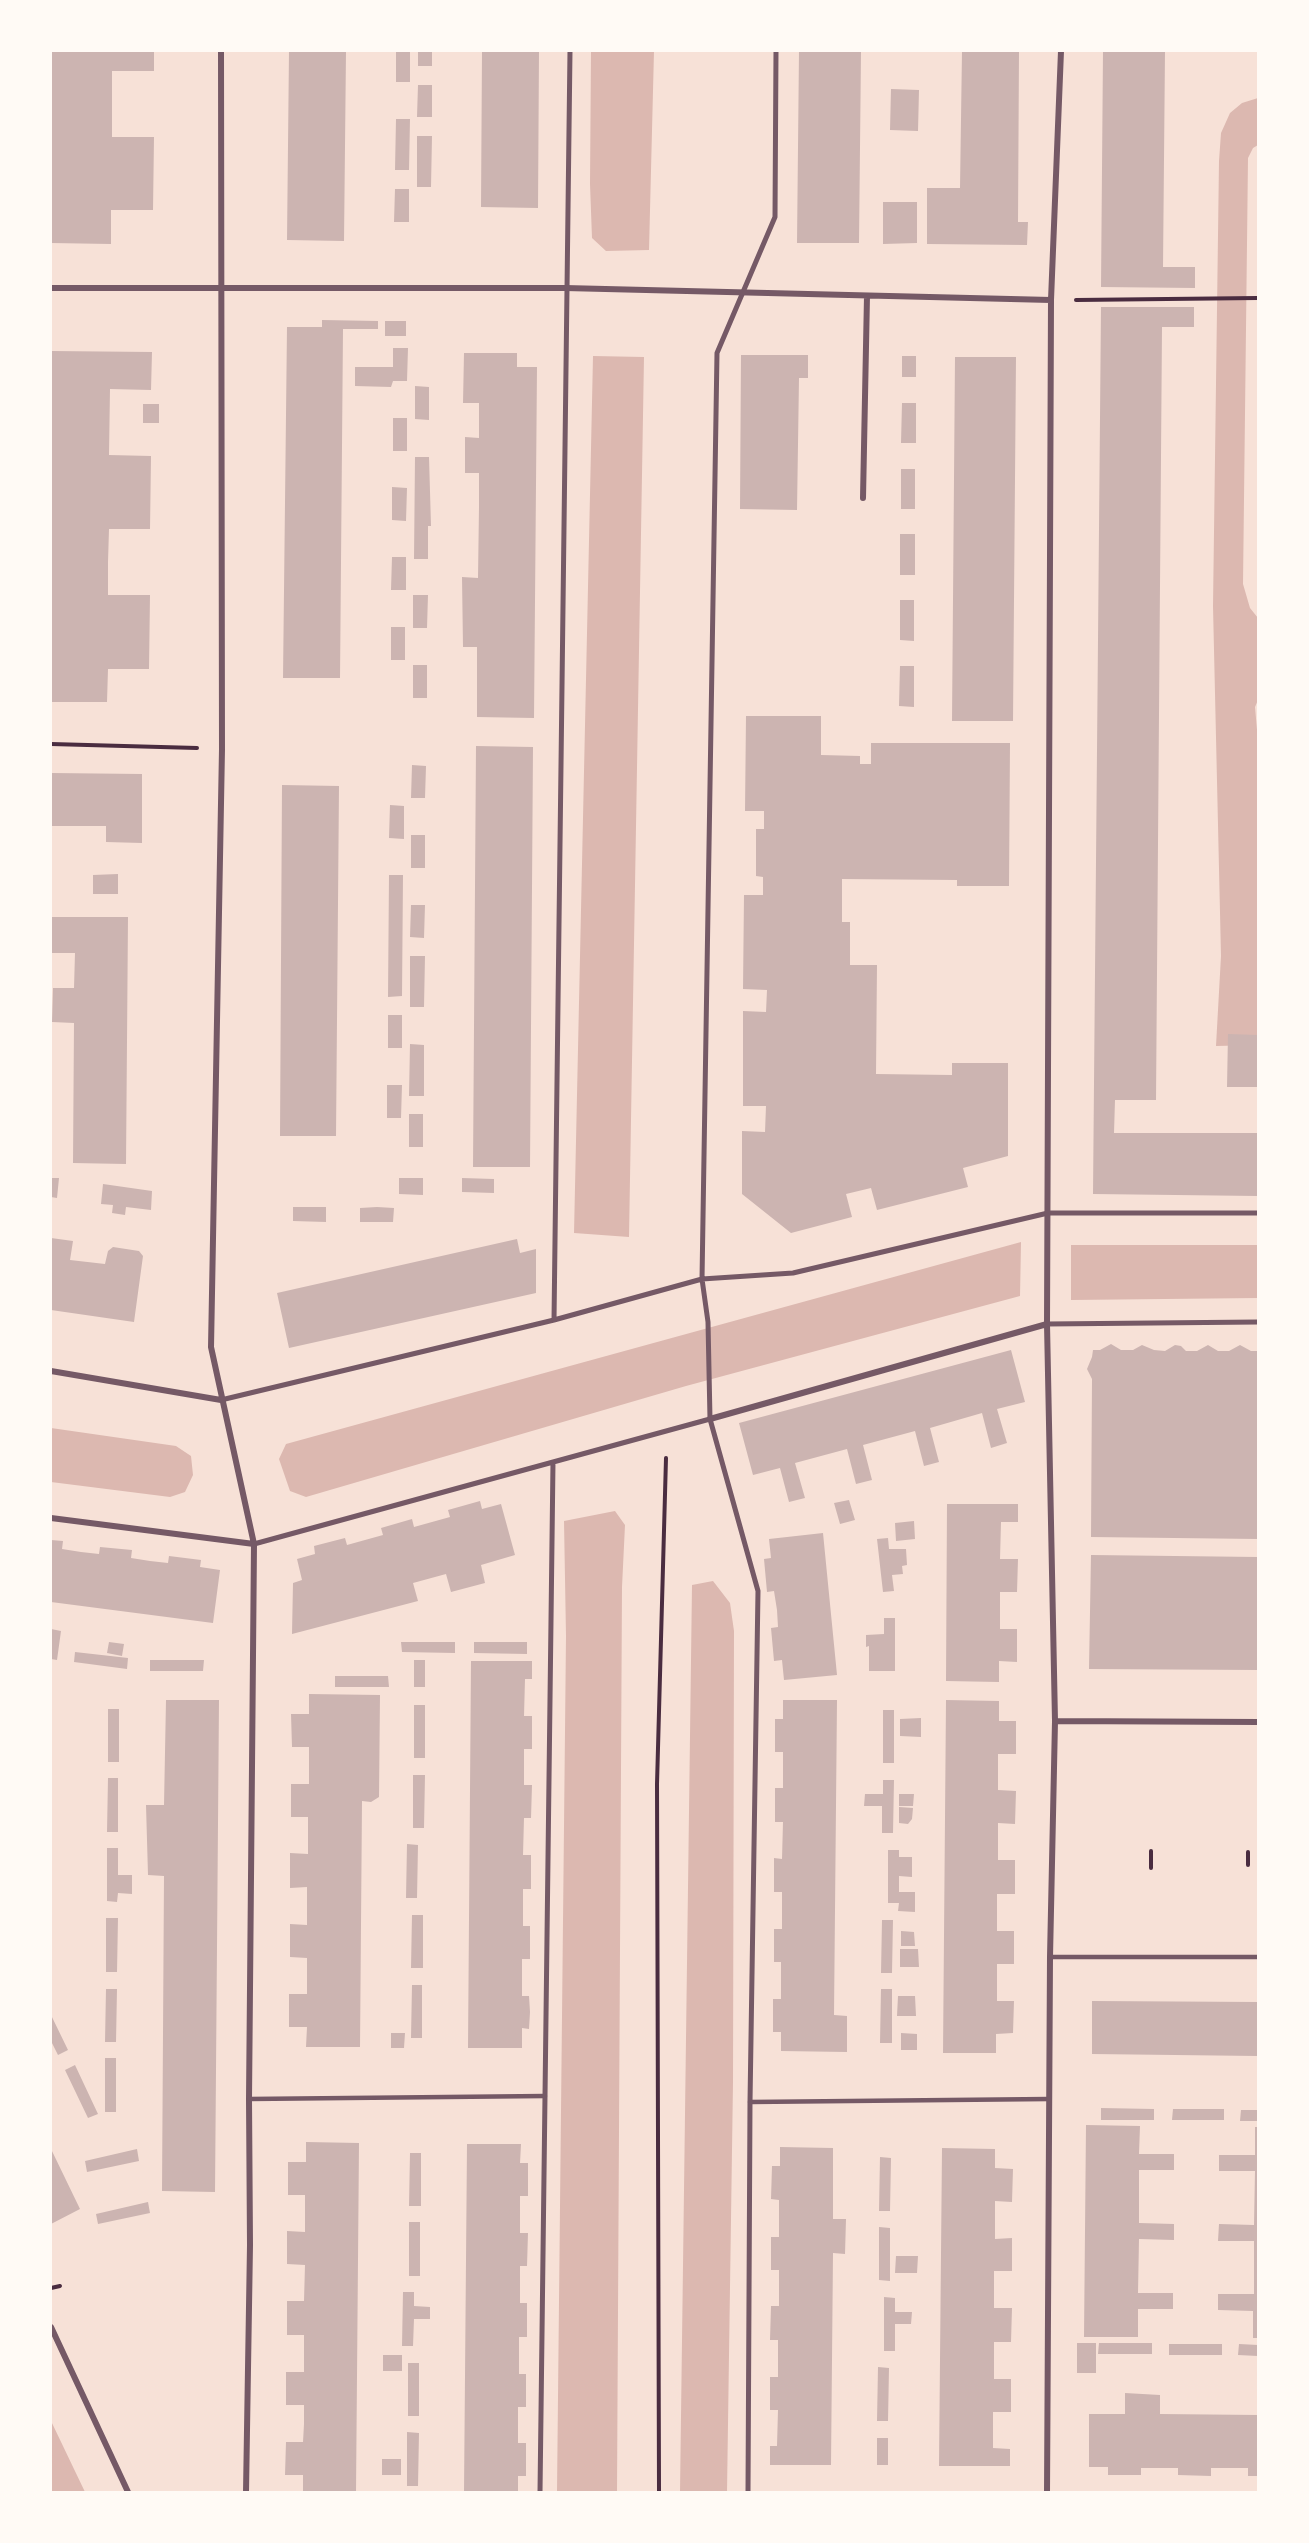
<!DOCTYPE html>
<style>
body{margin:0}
#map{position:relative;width:1309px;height:2543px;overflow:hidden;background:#f7e1d7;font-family:"Work Sans",sans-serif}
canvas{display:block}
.frame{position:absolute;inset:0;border:52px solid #fffaf5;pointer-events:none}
</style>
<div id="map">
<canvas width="1309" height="2543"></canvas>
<div class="frame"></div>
</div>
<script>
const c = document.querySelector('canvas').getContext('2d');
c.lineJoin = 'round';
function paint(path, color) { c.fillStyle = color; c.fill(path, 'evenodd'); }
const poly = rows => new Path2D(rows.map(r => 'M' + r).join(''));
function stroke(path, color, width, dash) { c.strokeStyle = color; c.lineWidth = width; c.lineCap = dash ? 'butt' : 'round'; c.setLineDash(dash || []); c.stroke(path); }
paint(poly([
 [591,51,654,51,649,250,606,251,592,238,590,184],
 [1258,98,1258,145,1253,148,1248,158,1243,584,1250,608,1258,618,1258,700,1255,707,1258,741,1258,1045,1216,1046,1221,956,1213,606,1219,161,1221,133,1230,113,1242,103],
 [593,356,644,357,629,1237,574,1233],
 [1021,1242,1020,1296,686,1386,306,1497,290,1491,279,1459,286,1444],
 [1071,1245,1258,1245,1258,1298,1071,1300],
 [51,1428,176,1446,191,1456,193,1475,185,1492,170,1497,51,1482],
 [615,1511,625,1525,622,1587,617,2492,557,2492,566,1636,564,1521],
 [713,1581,730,1603,734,1631,733,2082,727,2492,680,2492,692,1585],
 [51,2421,85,2492,51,2492]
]), '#dcb8b0');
paint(poly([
 [51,51,154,51,154,71,112,71,112,137,154,137,153,210,111,210,111,244,51,243],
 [289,51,346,51,344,241,287,240],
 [396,51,410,51,410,82,396,82],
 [418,51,432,51,432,66,418,66],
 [482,51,539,51,538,208,481,207],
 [799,51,861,51,859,243,797,243],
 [962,51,1019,51,1018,222,1028,222,1027,245,927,244,927,188,960,188],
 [1103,51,1165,51,1163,267,1195,267,1195,288,1101,287],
 [418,85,432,85,432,117,417,117],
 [891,89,919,90,918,131,890,130],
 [396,119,410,119,409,170,395,170],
 [417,136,432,136,431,187,417,187],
 [395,189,409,189,409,222,394,222],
 [883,202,917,202,917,243,883,244],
 [1101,307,1194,307,1194,327,1162,327,1156,1100,1115,1100,1114,1133,1258,1133,1258,1196,1093,1194],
 [322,320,378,321,378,329,343,329,340,678,283,678,287,327,322,327],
 [385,321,406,321,406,336,385,336],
 [393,348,408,348,407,381,393,381,391,387,355,386,355,367,393,367],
 [51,351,152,352,151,390,110,389,109,455,151,456,150,529,109,529,108,562,108,595,150,595,149,669,108,669,107,702,51,702],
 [464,353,517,353,517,367,537,367,534,718,477,717,477,647,463,647,462,577,478,578,479,507,479,473,465,473,465,437,479,438,479,403,463,403],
 [741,355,808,355,808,378,799,378,797,510,740,509],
 [902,356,916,356,916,377,902,377],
 [955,357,1016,357,1013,721,952,721],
 [415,386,429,387,429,420,415,419],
 [902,403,916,403,916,443,901,443],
 [143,404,159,404,159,423,143,423],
 [393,418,407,418,407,451,393,451],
 [415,457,429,457,431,526,428,526,428,559,414,559],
 [901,469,915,469,915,509,901,509],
 [392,487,407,488,406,521,392,520],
 [900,534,915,534,915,575,900,575],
 [392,557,406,557,406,590,391,590],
 [413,595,428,595,427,628,413,628],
 [900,600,914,600,914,641,900,640],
 [391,627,405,627,405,660,391,660],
 [413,665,427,665,427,698,413,698],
 [900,666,914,666,914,707,899,706],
 [746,716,821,716,821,755,860,756,860,764,871,764,871,743,1010,743,1009,886,957,886,957,880,842,879,842,922,850,922,850,965,877,965,876,1074,952,1075,952,1063,1008,1063,1008,1156,963,1168,968,1187,877,1210,871,1188,846,1194,852,1217,791,1233,742,1194,742,1131,765,1132,766,1106,743,1106,743,1011,766,1012,767,990,743,989,744,895,763,895,763,877,756,876,756,829,764,829,764,811,745,811],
 [476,746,533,747,530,1167,473,1167],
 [412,765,426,766,425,798,411,798],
 [51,773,142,774,142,843,106,842,106,826,51,826],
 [282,785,339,786,336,1136,280,1136],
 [390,805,404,806,404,839,389,838],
 [411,835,425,835,425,868,411,868],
 [118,874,118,894,93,894,93,875],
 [389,875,403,875,402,996,388,997],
 [411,905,425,905,424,938,410,937],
 [51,917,128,917,126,1164,73,1163,74,1023,52,1022,53,988,74,988,75,953,51,953],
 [410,956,425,956,424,1007,410,1007],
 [388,1015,402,1015,402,1048,388,1048],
 [1228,1034,1258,1035,1258,1087,1227,1087],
 [410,1044,424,1045,424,1096,409,1096],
 [387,1085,402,1085,401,1118,387,1118],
 [409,1114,423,1114,423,1147,409,1147],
 [51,1178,59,1178,57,1198,51,1197],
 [399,1178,423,1178,423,1195,399,1194],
 [462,1178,494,1179,494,1193,462,1192],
 [103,1184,152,1191,151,1210,126,1207,125,1215,112,1213,113,1205,101,1204],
 [293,1207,326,1207,326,1222,293,1221],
 [377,1207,394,1208,393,1222,360,1222,360,1208],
 [51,1238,73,1241,70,1260,105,1264,108,1251,113,1247,139,1251,143,1256,134,1322,51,1310],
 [517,1239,520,1253,536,1249,536,1293,289,1348,277,1293],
 [1111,1344,1121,1350,1133,1350,1142,1345,1154,1350,1165,1351,1175,1345,1181,1346,1186,1351,1197,1351,1208,1345,1218,1351,1229,1351,1240,1345,1251,1351,1258,1351,1258,1539,1091,1537,1092,1379,1087,1369,1092,1357,1093,1350,1100,1350],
 [1011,1350,1025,1402,997,1409,1007,1443,991,1448,982,1413,930,1428,939,1462,924,1466,915,1431,863,1445,872,1480,856,1484,847,1449,795,1463,805,1498,789,1502,780,1468,753,1475,739,1423],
 [849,1500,855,1520,840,1524,834,1503],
 [480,1501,482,1509,501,1504,515,1555,481,1565,485,1583,451,1592,446,1574,413,1583,418,1601,292,1634,293,1583,302,1580,297,1559,315,1554,314,1546,345,1538,347,1545,383,1535,381,1528,412,1519,414,1527,450,1517,448,1510],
 [947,1504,1018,1504,1018,1522,1001,1522,1000,1559,1018,1559,1017,1592,1000,1592,1000,1629,1017,1629,1017,1662,999,1661,999,1682,946,1681],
 [914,1521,915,1539,896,1541,895,1523],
 [823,1533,837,1675,784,1680,782,1660,774,1661,771,1628,778,1627,777,1610,774,1591,767,1592,764,1559,771,1558,769,1539],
 [888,1538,889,1549,906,1549,907,1565,902,1566,903,1574,892,1575,894,1591,883,1592,877,1539],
 [51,1540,63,1541,62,1549,81,1552,99,1554,100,1547,132,1550,131,1558,150,1561,168,1563,169,1556,201,1560,200,1567,220,1570,213,1623,51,1602],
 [1091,1555,1258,1557,1258,1670,1089,1669],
 [884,1618,895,1618,895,1671,869,1671,869,1646,866,1647,866,1635,884,1634],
 [51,1629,61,1631,57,1660,51,1659],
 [109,1642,124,1644,122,1656,107,1653],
 [401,1642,455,1642,455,1653,402,1652],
 [474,1642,527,1642,527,1654,474,1653],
 [75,1652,128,1658,127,1669,74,1662],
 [150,1660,204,1660,203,1671,150,1671],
 [414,1660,425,1660,425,1687,414,1687],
 [471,1661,532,1661,532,1679,525,1679,524,1716,532,1716,532,1749,524,1749,524,1785,532,1785,531,1818,524,1818,523,1855,531,1855,531,1889,523,1889,523,1926,530,1926,530,1959,522,1959,522,1996,529,1996,530,2012,529,2029,522,2028,522,2048,468,2048],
 [335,1676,388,1676,389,1687,335,1687],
 [309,1694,380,1695,379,1797,371,1802,362,1801,360,2047,306,2047,307,2027,289,2027,289,1994,307,1994,307,1958,290,1957,290,1924,307,1925,307,1887,290,1888,290,1853,308,1854,308,1817,291,1817,291,1784,309,1784,309,1747,292,1747,291,1714,309,1714],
 [166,1700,219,1700,215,2192,162,2191,164,1876,148,1875,146,1805,164,1805],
 [783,1700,837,1700,834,2015,847,2016,847,2052,781,2051,781,2032,773,2032,773,1999,781,1999,781,1962,774,1962,774,1929,782,1929,782,1892,774,1892,774,1858,782,1859,783,1822,775,1822,775,1788,783,1788,783,1752,775,1752,775,1719,783,1719],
 [946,1700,999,1701,999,1721,1016,1721,1016,1754,998,1754,998,1790,1016,1791,1015,1824,998,1823,998,1860,1015,1860,1015,1894,997,1894,997,1931,1014,1931,1014,1964,997,1964,997,2001,1014,2001,1013,2033,996,2034,996,2053,943,2053],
 [414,1705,425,1705,425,1758,414,1758],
 [108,1709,119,1709,119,1762,108,1762],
 [883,1710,894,1710,894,1763,883,1763],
 [921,1718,921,1737,900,1736,900,1719],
 [413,1775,425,1775,424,1828,413,1828],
 [108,1778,118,1778,118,1832,107,1832],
 [883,1780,894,1780,893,1833,882,1833,882,1806,864,1806,865,1794,883,1794],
 [899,1794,914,1794,913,1806,899,1806],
 [899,1807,913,1808,912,1819,908,1824,899,1823],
 [407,1844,418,1845,417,1898,406,1898],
 [107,1848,118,1848,118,1875,132,1875,132,1894,118,1893,117,1902,107,1901],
 [888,1850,899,1850,899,1857,912,1857,912,1877,899,1876,899,1892,915,1892,915,1912,898,1911,899,1903,888,1903],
 [412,1915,423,1915,423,1968,411,1968],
 [106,1918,118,1918,117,1972,106,1972],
 [882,1920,893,1920,892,1973,881,1973],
 [901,1931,914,1932,915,1946,901,1946],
 [900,1949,918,1949,919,1967,900,1967],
 [412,1985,422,1985,422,2038,411,2038],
 [106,1989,117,1989,116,2042,105,2042],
 [881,1989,892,1989,892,2043,880,2043],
 [898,1996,915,1996,916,2016,897,2016],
 [1092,2001,1258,2002,1258,2056,1092,2054],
 [51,2015,68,2050,58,2055,51,2041],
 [391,2033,405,2033,404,2048,391,2048],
 [901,2033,917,2034,917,2050,901,2050],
 [105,2058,116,2058,116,2112,105,2112],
 [75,2065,98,2114,88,2118,65,2070],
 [1101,2108,1154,2109,1154,2120,1101,2120],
 [1173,2109,1224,2109,1224,2120,1172,2120],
 [1241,2110,1258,2110,1258,2121,1240,2121],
 [1086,2125,1140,2126,1139,2154,1174,2154,1174,2170,1139,2170,1139,2223,1174,2224,1174,2240,1139,2239,1138,2293,1173,2293,1173,2309,1138,2309,1138,2337,1084,2337],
 [1255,2127,1258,2127,1258,2338,1253,2338,1253,2311,1218,2310,1218,2294,1254,2294,1254,2241,1218,2241,1219,2224,1254,2225,1255,2171,1219,2171,1219,2155,1255,2155],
 [306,2142,359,2143,356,2492,303,2492,303,2475,285,2475,286,2442,303,2442,304,2424,304,2405,286,2405,286,2372,304,2372,304,2335,287,2335,287,2301,304,2301,305,2265,287,2264,287,2231,305,2232,305,2195,288,2195,288,2162,306,2162],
 [467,2144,521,2144,520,2163,528,2163,528,2196,520,2196,520,2233,528,2233,527,2266,520,2266,520,2303,527,2303,527,2337,519,2337,519,2374,526,2374,526,2407,518,2407,518,2443,526,2443,526,2476,518,2476,518,2492,464,2492],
 [780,2147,833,2148,833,2219,846,2219,845,2254,833,2253,831,2465,770,2465,770,2446,777,2446,778,2410,770,2410,770,2377,778,2377,778,2340,770,2340,771,2306,779,2306,779,2270,771,2270,771,2237,779,2237,779,2200,771,2199,772,2166,780,2166],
 [942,2148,995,2149,995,2168,1013,2169,1012,2202,995,2201,995,2239,1012,2238,1012,2271,994,2271,994,2308,1012,2308,1011,2342,994,2342,994,2379,1011,2379,1011,2412,993,2412,993,2448,1010,2449,1010,2466,939,2466],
 [51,2149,80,2209,51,2224],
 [137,2149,139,2161,87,2172,85,2161],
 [410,2153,421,2153,421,2206,409,2206],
 [880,2157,891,2158,890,2211,879,2211],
 [148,2202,150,2213,98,2224,96,2214],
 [409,2222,420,2222,420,2276,409,2276],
 [879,2227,890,2228,890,2281,879,2280],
 [896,2256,918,2256,917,2273,895,2273],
 [403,2292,414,2292,414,2306,430,2307,430,2319,414,2319,413,2346,402,2346],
 [884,2297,895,2298,895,2312,912,2312,911,2324,895,2324,895,2351,884,2351],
 [1077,2343,1096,2343,1096,2373,1077,2373],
 [1099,2343,1152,2343,1152,2354,1098,2354],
 [1169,2344,1222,2344,1222,2355,1169,2355],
 [1239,2344,1258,2345,1258,2356,1238,2355],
 [383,2355,402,2355,402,2371,383,2371],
 [408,2363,419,2363,419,2416,408,2416],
 [878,2367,889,2368,888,2421,877,2421],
 [1125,2393,1160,2395,1160,2414,1258,2415,1258,2476,1248,2476,1248,2468,1211,2468,1211,2476,1178,2475,1178,2468,1141,2468,1141,2475,1108,2475,1108,2467,1089,2467,1089,2414,1125,2414],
 [407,2432,419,2433,418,2486,407,2486],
 [877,2438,888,2438,888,2465,877,2465],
 [382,2459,401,2459,401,2475,382,2475]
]), '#ccb4b1');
stroke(poly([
 [1076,300,1258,298],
 [51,744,197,748],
 [1151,1851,1151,1868],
 [1248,1865,1248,1852],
 [51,2288,60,2286],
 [659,2492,657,1784,666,1458]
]), '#4a2c40', 4);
stroke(poly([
 [1050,1957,1258,1957],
 [249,2099,545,2096],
 [750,2102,1049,2099]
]), '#755966', 4.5);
stroke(poly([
 [554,1320,570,51],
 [1047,1324,1258,1322],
 [221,1400,554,1320,702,1279,793,1273,1048,1213,1258,1213],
 [254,1544,710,1419],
 [540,2492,553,1462],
 [748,2492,750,2102,758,1591,710,1419,708,1322,702,1279,717,353,775,217,776,51]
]), '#755966', 5);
stroke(poly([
 [51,288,565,288,1051,300],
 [863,498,867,296],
 [51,1371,221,1400],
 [710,1419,1047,1324],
 [51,1518,254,1544,211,1347,222,749,221,51],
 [1055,1721,1258,1722],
 [51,2327,128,2492],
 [246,2492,250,2245,249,2099,254,1544],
 [1047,2492,1050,1957,1055,1721,1047,1324,1051,300,1061,51]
]), '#755966', 6);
</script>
